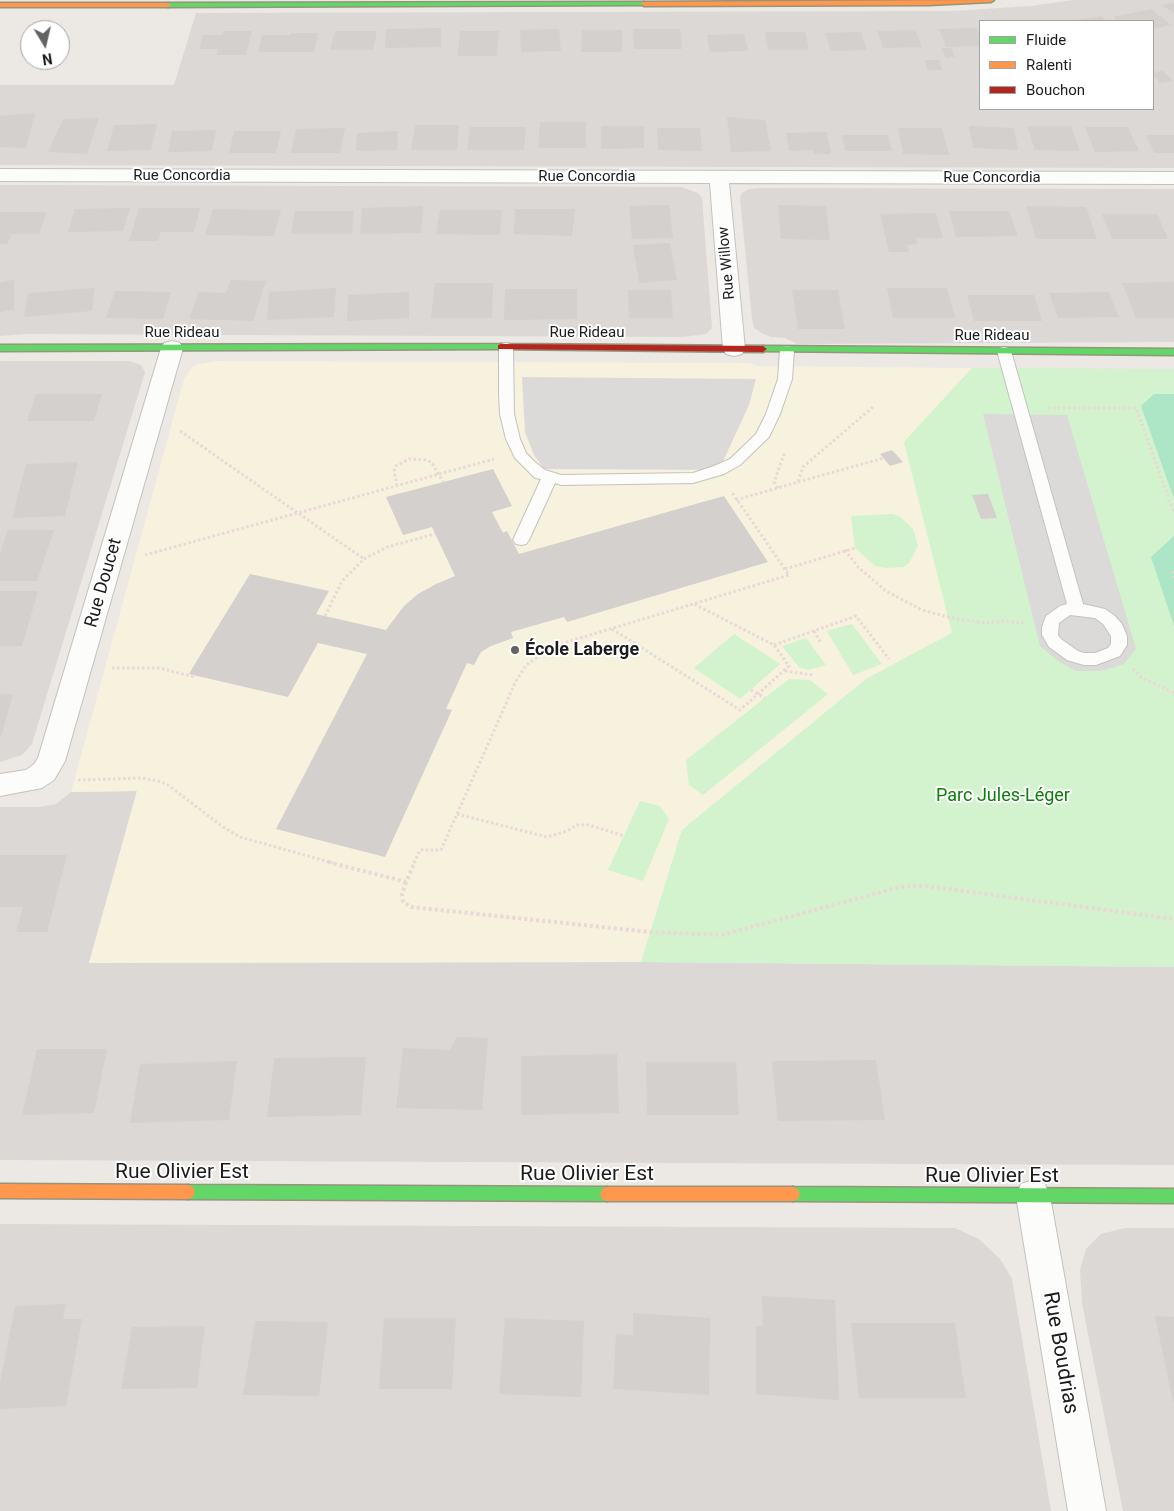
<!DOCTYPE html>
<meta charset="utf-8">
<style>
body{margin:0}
#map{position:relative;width:1174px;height:1511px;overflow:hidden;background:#ece8e4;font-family:Roboto,sans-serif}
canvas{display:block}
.legend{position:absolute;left:979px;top:20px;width:175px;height:90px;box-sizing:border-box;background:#fff;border:1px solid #a4a4a4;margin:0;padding:6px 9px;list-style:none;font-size:15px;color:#1c1c1c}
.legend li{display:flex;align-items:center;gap:10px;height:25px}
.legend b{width:25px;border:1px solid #a4a4a4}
.north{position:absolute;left:20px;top:20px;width:50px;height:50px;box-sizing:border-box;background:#fff;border:1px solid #a4a4a4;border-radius:50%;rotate:171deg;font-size:14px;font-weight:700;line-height:20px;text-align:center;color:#1c1c1c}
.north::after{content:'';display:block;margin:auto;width:18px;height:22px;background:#656362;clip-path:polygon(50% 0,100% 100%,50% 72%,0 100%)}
</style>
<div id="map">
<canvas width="1174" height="1511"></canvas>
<ul class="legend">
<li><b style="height:6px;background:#63d668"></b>Fluide</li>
<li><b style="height:6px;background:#ff974d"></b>Ralenti</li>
<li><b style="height:6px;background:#b3261e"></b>Bouchon</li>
</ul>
<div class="north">N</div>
</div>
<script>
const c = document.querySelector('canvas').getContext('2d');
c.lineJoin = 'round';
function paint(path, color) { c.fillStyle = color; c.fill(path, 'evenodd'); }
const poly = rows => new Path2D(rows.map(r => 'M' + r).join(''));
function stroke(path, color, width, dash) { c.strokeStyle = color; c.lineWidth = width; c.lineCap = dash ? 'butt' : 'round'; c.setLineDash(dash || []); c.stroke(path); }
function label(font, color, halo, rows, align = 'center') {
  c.font = font + ' Roboto,sans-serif'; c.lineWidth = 4; c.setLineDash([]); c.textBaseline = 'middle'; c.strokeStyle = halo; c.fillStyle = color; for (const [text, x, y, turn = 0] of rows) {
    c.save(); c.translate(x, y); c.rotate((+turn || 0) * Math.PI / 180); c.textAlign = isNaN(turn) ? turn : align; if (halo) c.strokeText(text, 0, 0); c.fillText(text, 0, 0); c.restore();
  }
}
paint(poly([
 [1073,0,1174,0,1174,168,0,165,0,85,174,85,196,13,953,11,1031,6],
 [980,21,1153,21,1153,109,980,109],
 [0,185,681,187,698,193,702,198,712,328,706,334,682,337,26,334,0,336],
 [760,188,1174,189,1174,342,797,344,785,338,771,337,762,333,754,328,752,319,740,198,742,193,749,189],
 [0,361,130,361,141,365,145,372,32,744,22,755,0,762],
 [137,791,89,963,641,962,1174,967,1174,1165,0,1160,0,807,40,807,56,804,71,792],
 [0,1224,955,1228,979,1239,1001,1260,1012,1279,1051,1511,0,1511],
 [1125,1228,1174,1228,1174,1511,1123,1511,1082,1303,1080,1270,1086,1249,1101,1234]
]), '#dbd8d6');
paint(poly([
 [217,361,750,363,756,366,972,368,904,442,952,633,866,679,682,830,641,962,89,963,137,791,71,792,184,379,192,367,199,364]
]), '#f6f2de');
paint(poly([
 [972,368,1174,369,1174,967,641,962,682,830,866,679,952,633,904,442],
 [892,514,899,516,913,529,918,546,909,563,903,567,886,568,875,566,855,548,851,516],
 [852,624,882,664,853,675,827,631],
 [734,634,780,664,740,699,694,668],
 [806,638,826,665,808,670,799,667,782,646],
 [789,679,810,680,828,694,703,795,689,785,686,760],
 [640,801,660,806,669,819,643,881,608,870]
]), '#d2f3cd');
paint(poly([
 [1154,394,1174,394,1174,499,1141,406],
 [1174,536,1174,626,1151,557]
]), '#ade5c7');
paint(poly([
 [522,377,756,379,749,405,719,470,544,469,534,455,525,432],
 [983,414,1067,415,1136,649,1124,664,1101,671,1076,671,1059,662,1040,646]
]), '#dcdad8');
paint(poly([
 [1172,3,1174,4,1174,13,1161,5],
 [1151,9,1171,25,1153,29,1153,21,1118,21,1113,17],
 [1101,16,1107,21,1076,21,1075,20],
 [441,28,441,47,385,48,386,29],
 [976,28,980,37,980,46,946,47,939,29],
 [559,29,561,51,521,52,520,30],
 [633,29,680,29,682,49,634,49],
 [582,30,622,30,622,52,581,52],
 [915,30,922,47,883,48,877,31],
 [223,31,252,31,246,55,216,55,218,49,199,49,203,35,222,35],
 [335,31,377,31,373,50,330,50],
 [460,31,499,31,497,56,458,56],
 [765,32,805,32,809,50,768,50],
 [861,32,867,50,831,51,825,33],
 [290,33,318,33,314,52,258,52,262,35,290,35],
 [744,34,748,51,710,52,707,35],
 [941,48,951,48,955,57,946,58],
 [925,60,939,60,942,70,927,70],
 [1163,71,1173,81,1160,83,1153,75,1153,72],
 [35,113,26,148,0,147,0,116],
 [727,117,765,120,771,151,731,152],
 [99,118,87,154,48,152,63,119],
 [540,122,586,122,586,148,538,148],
 [157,124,151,150,107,151,114,125],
 [415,125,459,125,457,150,411,150],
 [601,126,644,126,644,148,601,149],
 [969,126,1014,128,1018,150,973,148],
 [1027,126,1071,126,1080,151,1035,150],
 [470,127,526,127,524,150,467,150],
 [1085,127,1128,127,1139,151,1095,152],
 [345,128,340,153,291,153,296,129],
 [657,128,700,128,702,151,658,150],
 [898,128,942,128,949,155,903,154],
 [216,130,212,151,168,152,172,131],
 [234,131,281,131,276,153,229,153],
 [398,131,397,150,356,151,357,133],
 [827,132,831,154,814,154,813,150,789,151,786,133],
 [842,135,888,135,892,151,845,151],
 [1146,135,1174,135,1174,153,1154,153],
 [669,205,673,238,632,239,629,206],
 [778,205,826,206,830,240,781,239],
 [423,206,421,233,360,234,362,208],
 [1026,206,1086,207,1097,239,1036,239],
 [130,208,123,231,68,232,75,209],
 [139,208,200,208,194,232,161,232,158,241,129,241],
 [213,209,281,210,274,236,205,235],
 [515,209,575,209,572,236,514,234],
 [440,210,502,210,500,235,436,234],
 [295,211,354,211,352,234,291,234],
 [949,211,1009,211,1018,236,956,237],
 [0,212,47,212,39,234,12,234,7,244,0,244],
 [936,213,943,238,916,238,917,244,907,245,909,252,889,252,880,214],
 [1102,214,1157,214,1168,239,1112,239],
 [670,243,677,280,639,283,633,245],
 [14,280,14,310,0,312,0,282],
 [231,280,266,281,253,321,189,319,199,292,226,293],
 [1174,282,1174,318,1136,318,1122,283],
 [435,283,493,283,492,318,431,318],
 [95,288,92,311,24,317,28,293],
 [336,288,334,317,267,320,269,292],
 [887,288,947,288,955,318,893,318],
 [505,289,577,289,577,319,504,320],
 [628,290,671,290,673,318,629,318],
 [792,290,838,290,845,329,798,329],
 [115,291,171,292,163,319,106,318],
 [409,292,409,318,347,321,348,295],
 [1109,292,1119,317,1058,318,1049,293],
 [967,295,1034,295,1042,321,974,321],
 [36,394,102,394,94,421,27,421],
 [892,450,903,462,890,466,880,454],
 [78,462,65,516,12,518,26,464],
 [493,469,512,506,492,512,503,533,507,531,519,554,724,496,768,562,567,622,564,617,511,632,513,638,491,646,481,652,474,665,467,663,446,709,452,710,385,857,276,829,367,654,318,643,288,697,189,674,193,667,250,574,329,591,316,614,386,630,404,606,418,594,436,584,455,576,432,527,403,535,386,497],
 [988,494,997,518,981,519,972,495],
 [8,530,54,530,37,581,0,581,0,553],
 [0,591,38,591,22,646,0,646],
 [0,694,13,694,1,737,0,737],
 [0,855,67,855,47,932,16,932,23,907,0,907],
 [457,1037,488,1038,482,1110,396,1108,403,1048,450,1050],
 [37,1049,107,1049,94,1113,22,1115],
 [617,1054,619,1113,521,1115,521,1056],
 [366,1057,361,1115,267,1117,274,1058],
 [876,1060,885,1120,778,1121,772,1061],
 [237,1061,229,1120,130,1123,140,1064],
 [646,1062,736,1062,739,1115,647,1115],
 [762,1296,835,1300,839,1400,756,1394,756,1326,763,1326],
 [66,1304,63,1319,82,1319,66,1406,0,1409,0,1383,15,1306],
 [633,1313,710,1318,709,1395,613,1389,616,1334,633,1335],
 [1155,1316,1174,1317,1174,1402,1173,1402],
 [384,1318,456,1318,452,1389,379,1389],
 [505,1318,584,1321,581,1397,499,1394],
 [255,1321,328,1322,319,1396,243,1395],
 [851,1323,955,1323,966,1398,859,1398],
 [205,1326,197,1388,121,1389,132,1327]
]), '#d4d0cd');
const lane = poly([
 [506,343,511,344,513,347,514,414,520,439,526,453,535,462,545,470,561,475,693,473,714,466,730,459,756,434,766,414,778,379,780,350,782,347,787,346,792,347,794,350,792,379,780,414,769,437,740,465,724,474,693,483,561,485,555,483,529,540,526,544,521,545,516,544,513,540,541,479,535,478,515,458,506,439,500,414,499,394,499,347,501,344,506,343],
 [1004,347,1009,348,1011,351,1083,604,1105,609,1115,616,1122,624,1127,636,1127,645,1120,656,1096,665,1084,665,1067,660,1049,647,1042,635,1042,627,1046,616,1060,606,1067,604,997,351,999,348,1004,347],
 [1070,615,1095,618,1103,624,1111,636,1111,644,1108,648,1095,653,1084,653,1078,651,1061,639,1058,635,1059,623,1070,615]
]);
const street = poly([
 [0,169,1174,172,1174,184,729,183,745,349,742,354,734,356,726,354,723,349,710,183,0,181,0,169],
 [172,341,180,343,183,348,65,761,54,780,42,788,0,796,0,774,26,770,34,764,38,758,161,348,164,343,172,341],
 [1033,1180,1045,1184,1050,1196,1106,1511,1068,1511,1016,1196,1021,1184,1033,1180]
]);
const fast = poly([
 [644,2,647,4,646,5,168,7,165,5,168,3,644,2],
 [501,344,504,345,504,349,0,351,0,345,501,344],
 [763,346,1174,349,1174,355,760,351,759,349,763,346],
 [188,1185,607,1187,612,1189,614,1194,612,1199,607,1201,188,1199,183,1197,181,1192,183,1187,188,1185],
 [793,1187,1174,1189,1174,1203,793,1201,788,1199,786,1194,788,1189,793,1187]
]);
const slow = poly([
 [994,0,991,2,929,5,644,6,641,4,644,2,994,0],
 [0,3,168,3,171,5,168,7,0,7,0,3],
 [0,1184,188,1185,193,1187,195,1192,193,1197,188,1199,0,1198,0,1184],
 [607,1187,793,1187,798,1189,800,1194,798,1199,793,1201,607,1201,602,1199,600,1194,602,1189,607,1187]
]);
const jam = poly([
 [501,344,763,346,767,349,763,352,498,349,498,345,501,344]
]);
stroke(lane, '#c4c2c0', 2);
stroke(street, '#c4c2c0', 2);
stroke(fast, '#96947c', 3);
stroke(slow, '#96947c', 3);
stroke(jam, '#96947c', 3);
stroke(poly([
 [1048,408,1136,408,1174,513],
 [180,431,364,559],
 [798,482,884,458],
 [397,486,394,471,396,466,409,459,427,460,432,463,443,482],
 [778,488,774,482,785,452],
 [736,500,798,482,803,467,873,407],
 [845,550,858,567,886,591,922,610,948,617,984,623,1005,621,1024,623],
 [145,555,494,459],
 [785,569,855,548],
 [1174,571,1174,578],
 [325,616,342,581,364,559,387,547,435,534],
 [612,629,740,710,789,666,774,645,694,604],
 [814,631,821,643],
 [774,645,856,616,889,659],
 [112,668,159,668,195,677,196,675],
 [1133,669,1141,677,1174,693],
 [785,671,814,675],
 [751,690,765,698],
 [78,780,141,778,158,781,168,785,223,827,240,837,333,863],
 [457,814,547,837,567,831,577,825,589,825,624,836],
 [414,863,420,850,441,850,516,681,526,665,544,653,567,642,789,575,731,491]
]), '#ebd7d7', 3, [2.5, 2.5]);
stroke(poly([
 [328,862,406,882,415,862],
 [406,882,402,894,403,902,411,907,650,932,722,935,900,887,925,886,1174,919]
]), '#ebd7d7', 4, [3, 3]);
paint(lane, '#fcfcfb');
paint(street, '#fcfcfb');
paint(fast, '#63d668');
paint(slow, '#ff974d');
paint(jam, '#b3261e');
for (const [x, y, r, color] of [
 [515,650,5,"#656362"]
]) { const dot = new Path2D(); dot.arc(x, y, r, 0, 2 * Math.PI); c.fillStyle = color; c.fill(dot); stroke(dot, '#fff', 2); }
label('15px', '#1c1c1c', '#fff', [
 ["Rue Concordia",182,176],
 ["Rue Concordia",587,177],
 ["Rue Concordia",992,178],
 ["Rue Willow",727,263,-95],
 ["Rue Rideau",182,333],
 ["Rue Rideau",587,333],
 ["Rue Rideau",992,336]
]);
label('18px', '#1c1c1c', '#fff', [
 ["Rue Doucet",104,583,-74]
]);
label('bold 18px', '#1c1c1c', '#fff', [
 ["École Laberge",525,650]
], 'left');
label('18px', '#088005', '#fff', [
 ["Parc Jules-Léger",1003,796]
]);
label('21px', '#1c1c1c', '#fff', [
 ["Rue Olivier Est",182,1173],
 ["Rue Olivier Est",587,1175],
 ["Rue Olivier Est",992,1177],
 ["Rue Boudrias",1060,1353,80]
]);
</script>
